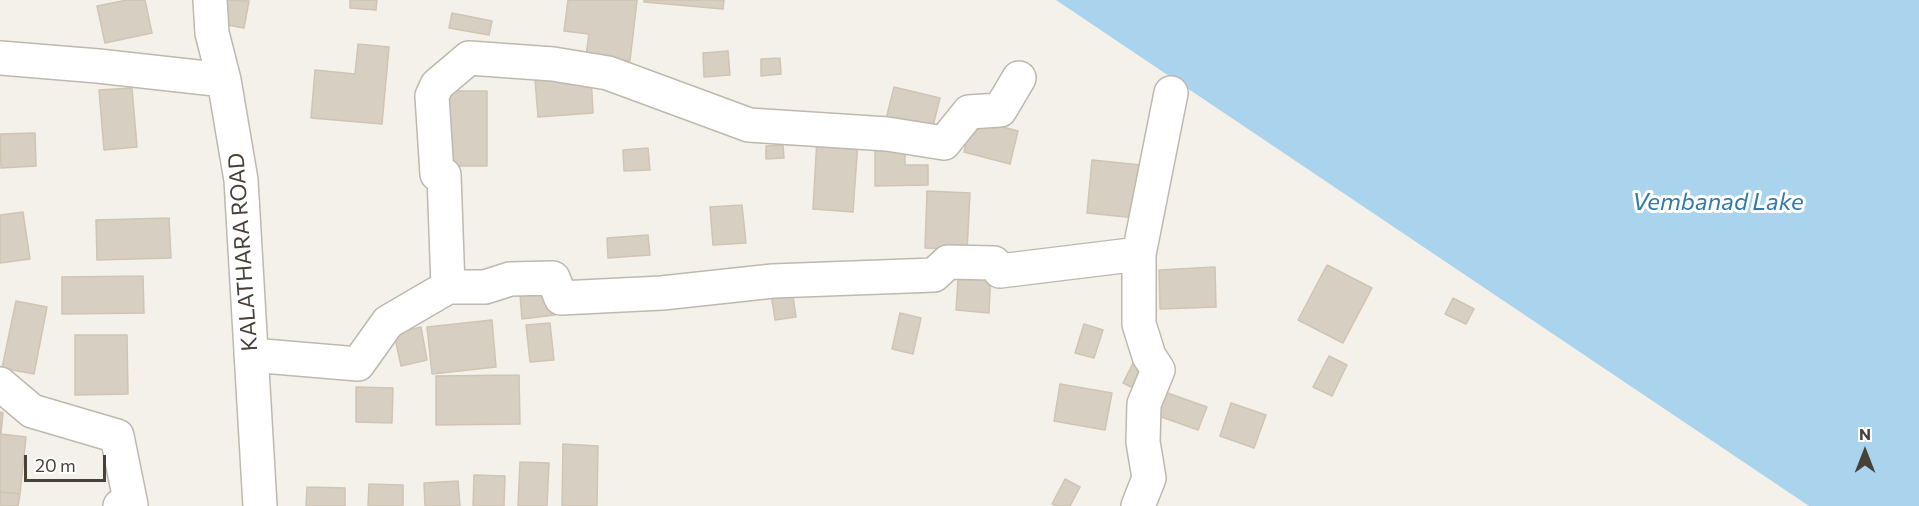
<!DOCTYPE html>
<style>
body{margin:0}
#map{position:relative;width:1919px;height:506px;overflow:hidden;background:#f4f1ea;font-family:Commissioner,sans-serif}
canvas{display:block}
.north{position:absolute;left:1835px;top:422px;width:60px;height:60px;-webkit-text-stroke:4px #fff;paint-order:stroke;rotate:0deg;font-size:16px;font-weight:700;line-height:24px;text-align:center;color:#484138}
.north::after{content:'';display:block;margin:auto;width:21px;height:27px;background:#484138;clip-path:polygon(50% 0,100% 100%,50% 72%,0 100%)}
.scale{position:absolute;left:24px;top:455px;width:82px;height:27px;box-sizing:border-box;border:3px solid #484138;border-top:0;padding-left:8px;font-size:18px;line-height:21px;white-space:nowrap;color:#484138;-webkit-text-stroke:4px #fff;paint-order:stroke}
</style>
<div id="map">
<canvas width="1919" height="506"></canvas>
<div class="north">N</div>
<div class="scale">20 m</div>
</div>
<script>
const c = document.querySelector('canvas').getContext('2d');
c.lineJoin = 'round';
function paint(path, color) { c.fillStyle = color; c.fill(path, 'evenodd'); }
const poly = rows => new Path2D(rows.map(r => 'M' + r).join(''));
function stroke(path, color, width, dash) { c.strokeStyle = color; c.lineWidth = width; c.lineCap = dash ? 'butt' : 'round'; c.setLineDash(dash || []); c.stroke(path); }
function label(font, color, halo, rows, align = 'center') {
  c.font = font + ' Commissioner,sans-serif'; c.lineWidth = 6; c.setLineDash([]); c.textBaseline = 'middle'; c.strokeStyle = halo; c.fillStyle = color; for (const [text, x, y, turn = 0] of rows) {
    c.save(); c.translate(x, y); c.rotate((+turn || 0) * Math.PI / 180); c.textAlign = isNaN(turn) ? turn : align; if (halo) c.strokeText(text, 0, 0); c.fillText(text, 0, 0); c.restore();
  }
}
paint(poly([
 [1056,0,1919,0,1919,506,1809,506]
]), '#aad3ed');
const building = poly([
 [127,0,145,0,152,33,105,43,97,6,127,0],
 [226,0,249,1,244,28,222,24,226,0],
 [350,0,377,0,376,10,350,8,350,0],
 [568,0,637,0,630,61,586,56,589,34,564,31,568,0],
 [644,0,724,0,723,9,644,2,644,0],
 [452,13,492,21,489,35,449,28,452,13],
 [358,44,389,47,382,124,311,118,315,70,355,74,358,44],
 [728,51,730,75,704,77,703,53,728,51],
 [780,58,781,74,761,76,761,59,780,58],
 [591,75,593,113,538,117,535,79,591,75],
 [894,87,940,98,931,134,885,123,894,87],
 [132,88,137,147,104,150,99,90,132,88],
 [438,91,487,91,487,166,438,166,438,91],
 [972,119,1018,131,1010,164,964,152,972,119],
 [35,133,36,166,1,168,0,134,35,133],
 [817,138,858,141,853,212,813,209,817,138],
 [783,145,784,158,766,159,766,146,783,145],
 [648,148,650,170,624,171,623,150,648,148],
 [875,150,905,150,905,165,928,165,928,185,875,186,875,150],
 [1092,160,1141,165,1136,218,1087,213,1092,160],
 [927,191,970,193,967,250,925,248,927,191],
 [742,205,746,243,713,245,710,207,742,205],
 [23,212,30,259,0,263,0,215,23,212],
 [169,218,171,258,97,260,96,220,169,218],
 [648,235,650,255,608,258,607,238,648,235],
 [959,265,991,267,989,313,956,310,959,265],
 [1327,265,1372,288,1343,343,1298,320,1327,265],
 [1215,267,1216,307,1160,309,1159,270,1215,267],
 [143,276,144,313,62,314,62,277,143,276],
 [552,281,555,315,522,319,519,283,552,281],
 [791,283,796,317,775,320,770,287,791,283],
 [1453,298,1474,309,1466,324,1445,314,1453,298],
 [16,301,47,307,34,374,2,368,16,301],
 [900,313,921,318,913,354,892,349,900,313],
 [492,320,496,367,432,374,427,327,492,320],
 [550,323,554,360,530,362,526,325,550,323],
 [1084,324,1103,330,1094,358,1075,353,1084,324],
 [421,327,427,360,401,366,394,333,421,327],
 [75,335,127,335,128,394,75,395,75,335],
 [1329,356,1347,365,1332,396,1313,387,1329,356],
 [1134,361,1154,372,1144,393,1123,383,1134,361],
 [519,375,520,424,436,425,436,376,519,375],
 [1060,384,1112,393,1105,430,1054,421,1060,384],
 [356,387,393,388,392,423,356,422,356,387],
 [1162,391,1207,407,1198,430,1153,414,1162,391],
 [1231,403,1266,415,1254,448,1220,436,1231,403],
 [0,412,3,413,1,434,26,437,20,494,0,492,0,412],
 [563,444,598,446,597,506,562,506,563,444],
 [520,462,549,463,547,506,518,506,520,462],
 [474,475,505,476,504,506,473,506,474,475],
 [1065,479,1080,487,1070,506,1057,506,1052,504,1065,479],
 [458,481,460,506,425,506,424,483,458,481],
 [369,484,403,485,403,506,368,506,369,484],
 [307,487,345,488,345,506,306,506,307,487],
 [0,492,20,494,18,506,0,506,0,492]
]);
paint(building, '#d8cfc3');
stroke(building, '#d0c4b3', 1.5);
const street = poly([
 [210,0,212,33,224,80,241,180,260,506],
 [0,58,98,66,224,80],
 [448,287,444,175,437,174,432,96,437,85,469,58,553,64,608,73,749,125,887,134,944,143,969,112,1000,110,1019,78],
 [251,355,358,364,388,322,448,287,485,287,510,279,553,278,561,298,662,293,773,281,934,275,948,262,994,263,1000,271,1139,254],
 [0,384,32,411,117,436,131,505,120,506],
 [1138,506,1149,478,1143,442,1144,404,1158,370,1149,356,1139,324,1139,254,1171,93]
]);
stroke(street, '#bfb8ad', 36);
stroke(street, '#fff', 33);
label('22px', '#484138', '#fff', [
 ["KALATHARA ROAD",243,252,-94]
]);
label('italic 24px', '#347aa7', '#fff', [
 ["Vembanad Lake",1718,202]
]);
</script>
